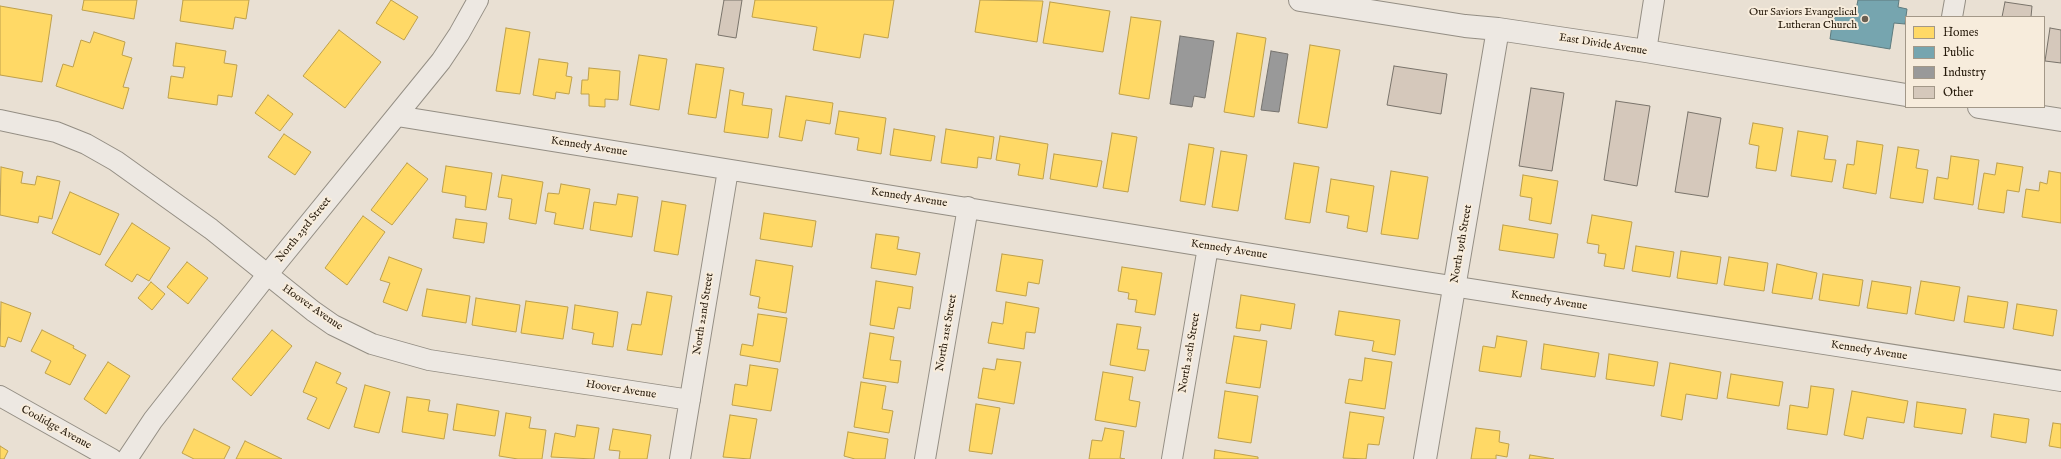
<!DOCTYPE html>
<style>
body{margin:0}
#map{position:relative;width:2061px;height:459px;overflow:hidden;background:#e9e0d3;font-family:"IM FELL English",serif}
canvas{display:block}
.legend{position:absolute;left:1905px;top:16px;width:140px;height:92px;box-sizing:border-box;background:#f7ecdc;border:1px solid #a39888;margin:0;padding:5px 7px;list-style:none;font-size:12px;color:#261a0b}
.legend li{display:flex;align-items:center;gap:8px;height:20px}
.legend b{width:20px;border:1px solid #a39888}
</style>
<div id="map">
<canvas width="2061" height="459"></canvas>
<ul class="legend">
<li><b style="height:11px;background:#ffd966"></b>Homes</li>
<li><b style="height:11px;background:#76a5af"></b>Public</li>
<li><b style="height:11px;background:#999"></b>Industry</li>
<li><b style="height:11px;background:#d5c8bb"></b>Other</li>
</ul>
</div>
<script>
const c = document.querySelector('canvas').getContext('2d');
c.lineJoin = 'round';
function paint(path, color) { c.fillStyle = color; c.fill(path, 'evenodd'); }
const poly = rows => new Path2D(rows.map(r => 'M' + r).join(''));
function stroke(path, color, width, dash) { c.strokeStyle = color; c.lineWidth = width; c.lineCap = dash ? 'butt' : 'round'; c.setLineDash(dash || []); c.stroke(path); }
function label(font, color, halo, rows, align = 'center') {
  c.font = font + ' "IM FELL English",serif'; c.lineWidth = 4; c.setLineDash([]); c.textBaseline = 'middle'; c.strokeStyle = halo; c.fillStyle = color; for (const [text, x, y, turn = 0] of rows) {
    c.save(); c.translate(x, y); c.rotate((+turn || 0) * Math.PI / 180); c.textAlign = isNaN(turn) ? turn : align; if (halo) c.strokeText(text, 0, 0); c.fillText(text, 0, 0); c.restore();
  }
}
const homes = poly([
 [84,0,137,0,134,19,82,10,84,0],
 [183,0,249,0,246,19,235,17,233,29,180,21,183,0],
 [391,0,418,17,404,40,376,23,391,0],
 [755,0,894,0,888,38,864,34,860,58,813,50,817,27,752,17,755,0],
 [980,0,1043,1,1037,42,975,32,980,0],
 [1050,2,1110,11,1103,52,1043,43,1050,2],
 [0,6,52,15,42,82,0,75,0,6],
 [1131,17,1161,21,1149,99,1119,94,1131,17],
 [506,28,530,32,520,94,496,91,506,28],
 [339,30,381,62,345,108,303,76,339,30],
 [94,32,125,42,122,55,132,58,123,87,129,88,123,109,56,86,63,64,73,67,81,40,90,43,94,32],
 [1237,33,1266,38,1254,117,1224,112,1237,33],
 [176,43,226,51,224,63,237,65,232,97,218,95,217,105,168,98,171,76,183,78,185,67,173,66,176,43],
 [1310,45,1340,50,1327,128,1298,123,1310,45],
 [639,55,667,59,659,110,630,105,639,55],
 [539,59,568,63,566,76,572,77,569,94,556,92,555,99,533,95,539,59],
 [696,64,724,68,716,118,688,114,696,64],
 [589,68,620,71,618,100,605,99,605,107,589,106,589,94,581,94,582,80,588,80,589,68],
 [730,90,744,93,742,105,772,109,768,138,724,132,730,90],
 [268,95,293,114,280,131,255,113,268,95],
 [786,96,833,103,830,124,806,120,802,141,779,137,786,96],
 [839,111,886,118,881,154,857,150,859,138,835,134,839,111],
 [1753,123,1783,128,1776,171,1756,168,1759,146,1749,144,1753,123],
 [894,129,935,136,931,161,890,155,894,129],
 [946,129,994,137,991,159,978,157,977,168,941,163,946,129],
 [1798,131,1828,136,1824,159,1836,160,1832,182,1791,176,1798,131],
 [1112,133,1137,137,1128,192,1103,188,1112,133],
 [284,134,311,152,295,175,268,157,284,134],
 [1000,136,1048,144,1043,179,1018,175,1020,164,996,160,1000,136],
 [1857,141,1883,145,1876,194,1843,188,1847,164,1854,165,1857,141],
 [1189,144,1214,148,1205,205,1180,201,1189,144],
 [1898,147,1919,150,1916,168,1928,170,1923,203,1890,198,1898,147],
 [1221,151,1247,155,1238,211,1212,207,1221,151],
 [1054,154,1102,161,1097,187,1050,179,1054,154],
 [1951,156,1979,160,1973,205,1934,199,1937,177,1948,179,1951,156],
 [407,163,428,179,392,225,371,210,407,163],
 [1294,163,1319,167,1310,223,1285,219,1294,163],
 [1997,163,2023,167,2019,192,2007,190,2004,213,1978,209,1984,173,1995,175,1997,163],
 [446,166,492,173,486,210,465,207,466,196,442,192,446,166],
 [1,167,23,172,21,183,35,185,37,176,60,181,52,219,39,216,38,223,0,215,1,167],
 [1391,171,1428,177,1418,239,1381,234,1391,171],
 [2049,171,2061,173,2061,223,2022,217,2026,189,2039,191,2040,182,2047,184,2049,171],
 [502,175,543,182,536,224,509,219,512,199,498,197,502,175],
 [1523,175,1558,181,1551,224,1529,220,1532,198,1520,196,1523,175],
 [1331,179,1374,186,1367,232,1347,228,1349,216,1326,212,1331,179],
 [561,184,590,189,583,229,554,224,556,213,545,211,548,193,559,194,561,184],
 [70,192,119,214,100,255,52,233,70,192],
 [618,194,638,197,632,237,590,230,594,202,616,205,618,194],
 [662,201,686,205,678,255,654,251,662,201],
 [764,213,816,221,812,247,760,239,764,213],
 [1592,215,1632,222,1624,269,1604,266,1606,254,1598,253,1599,245,1587,243,1592,215],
 [363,216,385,232,347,285,325,268,363,216],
 [456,219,487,223,484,243,453,238,456,219],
 [132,223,170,248,149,281,137,274,132,282,105,265,132,223],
 [1503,225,1558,234,1554,258,1499,250,1503,225],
 [876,234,899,237,897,249,920,253,916,275,871,268,876,234],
 [1636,246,1674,252,1670,277,1632,271,1636,246],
 [1681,251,1721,257,1717,284,1677,278,1681,251],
 [1002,254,1043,260,1039,284,1028,282,1026,296,996,291,1002,254],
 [389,257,422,269,407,311,383,302,390,283,380,280,389,257],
 [1729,257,1768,263,1764,291,1724,285,1729,257],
 [756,260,793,266,786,313,758,308,760,297,750,295,756,260],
 [187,262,208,278,188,304,167,287,187,262],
 [1777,264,1817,273,1812,299,1772,293,1777,264],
 [1122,267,1162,273,1155,315,1135,312,1137,300,1128,299,1129,293,1118,291,1122,267],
 [1823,274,1863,280,1859,306,1819,300,1823,274],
 [876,281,913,287,910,309,898,307,894,329,870,325,876,281],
 [1872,281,1911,287,1907,314,1867,308,1872,281],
 [1921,281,1960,287,1954,321,1915,314,1921,281],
 [151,282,165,294,152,310,138,298,151,282],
 [427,289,470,296,466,323,422,316,427,289],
 [647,292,672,296,662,355,627,350,632,324,641,325,647,292],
 [1241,295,1295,304,1291,329,1261,324,1260,331,1236,328,1241,295],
 [1968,296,2008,302,2004,328,1964,322,1968,296],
 [476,298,520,305,516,332,472,325,476,298],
 [526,301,568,307,563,339,521,333,526,301],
 [1,302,31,313,21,342,8,337,5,347,0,346,1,302],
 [1006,302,1039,308,1035,333,1026,332,1024,349,988,343,992,322,1003,324,1006,302],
 [2017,304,2057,310,2053,336,2013,329,2017,304],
 [575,305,618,312,613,347,592,344,594,333,572,329,575,305],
 [1339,311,1400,320,1395,355,1372,351,1374,341,1335,335,1339,311],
 [758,314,787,318,780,362,740,355,742,344,753,346,758,314],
 [1117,324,1141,327,1137,349,1149,350,1145,371,1110,365,1117,324],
 [42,330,74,346,73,348,86,355,70,385,45,373,51,361,31,351,42,330],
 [272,330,292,346,251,396,232,379,272,330],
 [870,333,894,337,890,360,901,361,898,383,863,378,870,333],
 [1234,336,1267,341,1260,388,1226,383,1234,336],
 [1497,336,1527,341,1521,377,1479,371,1483,346,1495,348,1497,336],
 [1544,344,1599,353,1595,377,1541,369,1544,344],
 [1609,354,1658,362,1654,386,1606,379,1609,354],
 [1365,358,1392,362,1385,409,1345,403,1349,379,1362,381,1365,358],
 [997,359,1021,362,1014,404,978,398,983,368,995,370,997,359],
 [108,362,130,376,106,414,84,399,108,362],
 [316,362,341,373,336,383,347,388,329,429,307,419,317,398,303,392,316,362],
 [1670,363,1721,372,1717,399,1686,394,1682,420,1661,416,1670,363],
 [750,365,778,369,771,411,732,405,735,384,747,386,750,365],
 [1103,372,1133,377,1129,400,1140,402,1136,427,1095,420,1103,372],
 [1731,374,1783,382,1779,406,1727,398,1731,374],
 [861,382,886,386,882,409,893,411,889,433,854,427,861,382],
 [365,385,390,392,379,433,354,427,365,385],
 [1811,386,1834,389,1827,435,1787,429,1790,405,1808,408,1811,386],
 [1225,391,1258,396,1251,443,1218,438,1225,391],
 [1852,391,1908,401,1904,423,1867,417,1863,439,1844,435,1852,391],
 [407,397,430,400,428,411,448,414,444,439,402,432,407,397],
 [1917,402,1966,409,1962,434,1914,427,1917,402],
 [457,404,499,411,495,436,453,430,457,404],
 [976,404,1000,408,992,454,969,451,976,404],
 [1350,412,1384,417,1379,445,1368,444,1366,459,1343,458,1350,412],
 [506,413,531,417,529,428,546,430,542,459,518,459,499,456,506,413],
 [1994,414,2029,419,2026,443,1991,437,1994,414],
 [730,415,757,419,750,459,723,457,730,415],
 [2053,423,2061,424,2061,448,2049,446,2053,423],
 [577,425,599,428,594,459,551,457,555,433,575,437,577,425],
 [1105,428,1124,431,1120,458,1125,459,1089,459,1092,440,1102,441,1105,428],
 [1476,428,1500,431,1499,442,1509,444,1507,457,1496,455,1496,459,1471,459,1476,428],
 [194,429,230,447,224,459,194,459,182,453,194,429],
 [613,429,651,435,647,459,619,459,620,451,609,450,613,429],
 [848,432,888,439,885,459,855,459,844,456,848,432],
 [245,441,282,459,236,459,245,441],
 [0,446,8,451,4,459,0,459,0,446],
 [1215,450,1258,457,1258,459,1214,459,1215,450],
 [1530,455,1554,459,1529,459,1530,455]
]);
paint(homes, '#ffd966');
stroke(homes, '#bea04b', 1);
const public = poly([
 [1858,0,1899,0,1898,7,1907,9,1905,24,1894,23,1890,49,1830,39,1834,10,1855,14,1858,0]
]);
paint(public, '#76a5af');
stroke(public, '#5e7b7e', 1);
const industry = poly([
 [1180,36,1214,41,1205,98,1194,96,1192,107,1170,104,1180,36],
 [1271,51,1288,54,1279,112,1261,110,1271,51]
]);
paint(industry, '#999');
stroke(industry, '#76736e', 1);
const building = poly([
 [724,0,742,0,736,38,718,35,724,0],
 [2005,2,2032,6,2031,17,2002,17,2005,2],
 [2050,28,2061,30,2061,63,2045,61,2050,28],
 [1394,66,1447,74,1441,114,1387,105,1394,66],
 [1531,88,1564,93,1552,171,1519,166,1531,88],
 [1616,101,1650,106,1637,186,1604,180,1616,101],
 [1688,112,1721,118,1708,197,1675,192,1688,112]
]);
paint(building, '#d5c8bb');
stroke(building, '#79736a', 1);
const minor = poly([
 [1952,17,1955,0],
 [1646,51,1654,0],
 [397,116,1426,282,2061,381],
 [0,120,56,132,86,144,116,161,211,229,313,311,333,325,372,344,429,360,690,400],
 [0,396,112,459],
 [127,459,153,420,267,275,441,61,459,34,478,0],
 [680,459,728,170],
 [925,459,968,207],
 [1172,459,1208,247]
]);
const tertiary = poly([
 [1300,0,1465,26,1498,29,1646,51,1906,95],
 [1979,107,2061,120],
 [1425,459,1498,29]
]);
stroke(minor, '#948e84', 22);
stroke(tertiary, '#948e84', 24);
stroke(minor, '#ede8e2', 20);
stroke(tertiary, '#ede8e2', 22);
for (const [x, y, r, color] of [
 [1865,19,4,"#6a5f51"]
]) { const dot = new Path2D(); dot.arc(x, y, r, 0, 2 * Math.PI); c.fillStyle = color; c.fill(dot); stroke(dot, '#f7ecdc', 1.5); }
label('11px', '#261a0b', '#f7ecdc', [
 ["Our Saviors Evangelical",1857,13],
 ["Lutheran Church",1857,26]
], 'right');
label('11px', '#261a0b', '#f7ecdc', [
 ["East Divide Avenue",1603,45,9],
 ["Kennedy Avenue",589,147,9],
 ["Kennedy Avenue",909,198,9],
 ["North 23rd Street",304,230,-51],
 ["North 19th Street",1462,244,-80],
 ["Kennedy Avenue",1229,250,9],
 ["Kennedy Avenue",1549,301,9],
 ["Hoover Avenue",312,308,35],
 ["North 22nd Street",704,314,-81],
 ["North 21st Street",947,333,-80],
 ["Kennedy Avenue",1869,351,9],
 ["North 20th Street",1190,353,-80],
 ["Hoover Avenue",621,390,9],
 ["Coolidge Avenue",56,428,29]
]);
</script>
